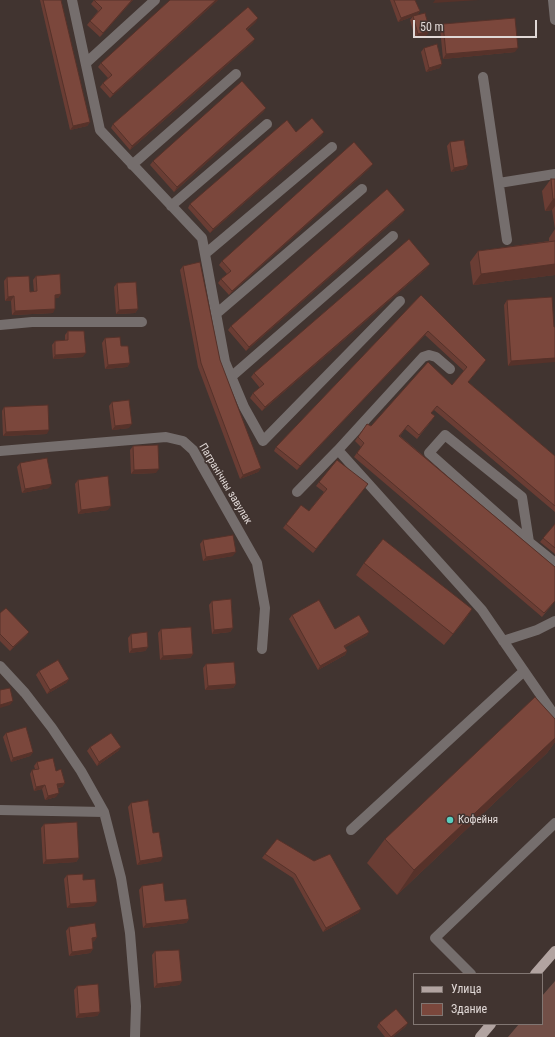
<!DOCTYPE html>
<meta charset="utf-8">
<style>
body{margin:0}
#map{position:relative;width:555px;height:1037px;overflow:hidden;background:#413430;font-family:"Roboto Condensed",sans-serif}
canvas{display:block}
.legend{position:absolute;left:413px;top:973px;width:130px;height:52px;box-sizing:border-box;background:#413430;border:1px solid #817672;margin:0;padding:5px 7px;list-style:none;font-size:12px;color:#e0d8d6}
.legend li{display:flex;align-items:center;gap:8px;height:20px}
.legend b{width:20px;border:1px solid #817672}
.scale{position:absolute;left:413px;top:20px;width:124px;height:18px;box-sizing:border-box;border:2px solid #e0d8d6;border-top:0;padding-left:5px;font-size:12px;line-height:14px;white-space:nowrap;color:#e0d8d6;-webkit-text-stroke:3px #413430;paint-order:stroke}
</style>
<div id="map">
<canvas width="555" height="1037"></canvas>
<ul class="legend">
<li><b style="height:5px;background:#b2a4a1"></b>Улица</li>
<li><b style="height:11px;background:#7b473c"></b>Здание</li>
</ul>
<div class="scale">50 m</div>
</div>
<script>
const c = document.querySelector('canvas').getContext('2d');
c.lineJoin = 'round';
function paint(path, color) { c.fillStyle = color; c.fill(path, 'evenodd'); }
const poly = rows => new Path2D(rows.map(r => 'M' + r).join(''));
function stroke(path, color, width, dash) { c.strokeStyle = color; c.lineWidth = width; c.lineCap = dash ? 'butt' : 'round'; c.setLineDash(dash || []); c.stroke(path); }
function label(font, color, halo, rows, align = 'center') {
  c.font = font + ' "Roboto Condensed",sans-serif'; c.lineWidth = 3; c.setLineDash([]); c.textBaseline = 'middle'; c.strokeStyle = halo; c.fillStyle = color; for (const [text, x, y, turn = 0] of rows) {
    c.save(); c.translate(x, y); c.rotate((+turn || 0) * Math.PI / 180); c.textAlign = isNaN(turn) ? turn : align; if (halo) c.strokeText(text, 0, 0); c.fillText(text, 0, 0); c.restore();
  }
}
paint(poly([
 [555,981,555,1037,508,1037,519,1024,542,1024,542,996]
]), '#724f47');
stroke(poly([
 [72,0,100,130,202,238,225,362,244,407,263,441,400,301],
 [553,0,555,20],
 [86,63,155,0],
 [483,77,507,240],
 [132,165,236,74],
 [499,183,555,174],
 [171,206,267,124],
 [205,254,332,147],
 [216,314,362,189],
 [0,325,32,322,142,322],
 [450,369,436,357,429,355,423,357,338,450,482,610,555,716],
 [231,377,393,236],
 [0,451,166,437,183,441,193,450,257,563,265,608,262,649],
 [297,492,338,450],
 [529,542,522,497,445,435,429,453,529,542,555,563],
 [503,641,537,630,555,621],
 [0,666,25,693,52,728,81,771,104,812,121,878,130,933,136,1006,135,1037],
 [0,810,104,812],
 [351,830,524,671],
 [471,974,435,938,555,823]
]), '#756e6d', 10);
stroke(poly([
 [535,974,555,951],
 [480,1037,491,1024]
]), '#b2a4a1', 10);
paint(poly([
 [40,0,61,0,90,122,87,126,70,130],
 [94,0,133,0,100,37,87,25,98,11,91,4],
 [218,0,110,98,100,87,103,83,108,78,98,67,101,63],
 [390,0,415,0,420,11,417,15,398,22],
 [413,16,427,35,415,38,410,20],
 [256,22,247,30,255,39,252,43,130,150,111,128,113,124],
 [443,24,515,52,443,59,440,28],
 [424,48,440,68,426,72,421,52],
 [266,108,263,112,174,192,150,165,153,161],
 [296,132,324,132,321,136,210,233,188,208,190,204],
 [450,142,468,165,465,169,451,172,447,146],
 [370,168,229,295,218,283,221,279,227,274,219,265,222,261],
 [551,179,555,179,555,275,473,285,470,262,478,251,549,241,549,238,555,229,552,210,545,211,542,191],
 [405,210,402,214,246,351,228,330,231,326],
 [183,266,261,468,258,472,240,479,198,367,180,270],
 [427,268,262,411,250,398,253,393,260,388,251,377,254,373],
 [36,276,61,294,58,298,55,298,53,313,12,315,11,301,5,301,4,281,7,277,30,292,34,292,33,280],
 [117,283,138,309,135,313,116,314,114,287],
 [421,295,483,364,468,382,555,456,555,512,434,410,431,413,432,420,417,439,405,429,400,436,555,567,555,601,542,617,354,457,361,447,355,441,367,424,371,426,452,385,464,371,425,335,297,470,274,451,276,447],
 [507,300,554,327,508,366,504,305],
 [68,331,83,357,53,359,52,345,55,341,65,340,65,335],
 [105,338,121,346,130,363,127,367,105,369,102,343],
 [112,402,129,428,112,430,109,406],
 [4,407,47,434,3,436,2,411],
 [133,446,156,473,131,474,130,450],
 [20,463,49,488,22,493,17,467],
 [78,480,108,510,78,514,75,484],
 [319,482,368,484,313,553,283,528,286,524,309,511,324,492,316,486],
 [555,524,555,554,540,542],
 [203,540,233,556,203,561,200,544],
 [364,563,472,609,464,621,444,645,356,575],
 [212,601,233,628,230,632,212,634,209,605],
 [0,613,29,632,26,636,10,651,0,641],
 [292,615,335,629,369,632,366,636,345,647,347,651,345,655,318,670,289,619],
 [161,629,193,654,190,658,160,660,158,633],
 [131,634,148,647,145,651,129,653,128,638],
 [206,664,236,684,233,688,205,690,203,668],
 [39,671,69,679,66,683,47,694,36,675],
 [555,719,555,742,547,753,397,895,367,863,385,839],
 [6,733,33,752,30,756,11,762,3,737],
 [90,747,121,747,118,751,97,766,87,751],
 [37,762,56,771,65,783,62,787,58,788,56,797,45,800,42,789,34,791,30,774,32,770,35,769,34,766],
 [131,803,153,833,161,861,137,865,128,807],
 [44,824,79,858,76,862,43,864,41,828],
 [265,854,361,909,358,913,323,932,293,878,262,858],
 [67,875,83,880,94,906,67,908,64,879],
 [142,886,165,901,189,919,186,923,143,928,139,890],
 [69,927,97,937,94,941,92,942,93,949,90,953,69,956,66,931],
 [155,951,182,981,179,985,154,988,152,955],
 [77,986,100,1012,97,1016,76,1018,74,990],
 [379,1023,408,1023,405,1027,393,1037,385,1037,377,1027]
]), '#6a3d34');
paint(poly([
 [132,0,133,0,100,37,103,33],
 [216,0,218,0,110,98,113,94],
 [435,0,479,0,433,3],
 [420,11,417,15,398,22,401,18],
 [258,18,256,22,243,33,246,29],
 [430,31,427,35,415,38,418,34],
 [255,39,252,43,130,150,132,146],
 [518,48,515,52,443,59,446,54],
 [442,64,440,68,426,72,429,68],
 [266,108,263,112,174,192,177,187],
 [90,122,87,126,70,130,73,126],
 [324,132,321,136,210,233,213,229],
 [373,164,370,168,229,295,232,291],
 [468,165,465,169,451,172,454,168],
 [553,199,555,199,555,206,552,210,545,211],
 [405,210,402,214,246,351,249,347],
 [430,264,427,268,262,411,265,407],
 [555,264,555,275,473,285,481,274],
 [61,294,58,298,52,299,55,295],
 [14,296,11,301,5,301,8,297],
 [55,309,53,313,12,315,15,311],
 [138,309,135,313,116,314,119,310],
 [428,331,425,335,297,470,300,466],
 [86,353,83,357,53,359,55,355],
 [555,358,555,362,508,366,511,361],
 [130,363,127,367,105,369,108,365],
 [132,424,129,428,112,430,115,426],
 [49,430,47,434,3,436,6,432],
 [261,468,258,472,240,479,243,475],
 [159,469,156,473,131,474,134,470],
 [52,484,49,488,22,493,25,489],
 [111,506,108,510,78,514,81,510],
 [236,552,233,556,203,561,206,557],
 [472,609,464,621,444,645,453,634],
 [233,628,230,632,212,634,214,630],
 [29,632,26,636,10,651,13,647],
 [369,632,366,636,341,650,344,646],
 [148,647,145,651,129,653,132,649],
 [347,651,345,655,318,670,320,666],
 [193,654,190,658,160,660,163,656],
 [69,679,66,683,47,694,50,690],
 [236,684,233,688,205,690,208,686],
 [13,701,10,705,0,708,0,705],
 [555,738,555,742,547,753,397,895,414,870],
 [121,747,118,751,97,766,99,762],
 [33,752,30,756,11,762,13,758],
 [65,783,62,787,54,788,57,784],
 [45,785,42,789,34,791,36,787],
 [59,793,56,797,45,800,48,796],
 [163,857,161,861,137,865,140,861],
 [79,858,76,862,43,864,46,860],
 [97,902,94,906,67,908,70,904],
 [361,909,358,913,323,932,326,928],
 [189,919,186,923,143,928,146,924],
 [97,937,94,941,89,942,92,938],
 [93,949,90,953,69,956,72,952],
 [182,981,179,985,154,988,157,984],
 [100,1012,97,1016,76,1018,79,1014],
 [408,1023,405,1027,393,1037,391,1037]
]), '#56322a');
const building = poly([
 [43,0,61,0,90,122,73,126,43,0],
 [94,0,132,0,103,33,90,21,102,8,94,0],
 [170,0,216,0,113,94,103,83,112,75,101,63,170,0],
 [394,0,415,0,420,11,401,18,394,0],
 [248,7,258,18,246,29,255,39,132,146,113,124,248,7],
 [425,13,430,31,418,34,413,16,425,13],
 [515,18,518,48,446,54,443,24,515,18],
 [437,44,442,64,429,68,424,48,437,44],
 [242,81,266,108,177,187,153,161,242,81],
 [312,118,324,132,213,229,190,204,287,120,296,132,312,118],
 [464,140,468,165,454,168,450,142,464,140],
 [354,142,373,164,232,291,221,279,231,271,222,261,354,142],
 [551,179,555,179,555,199,553,199,551,179],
 [387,189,405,210,249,347,231,326,387,189],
 [409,239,430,264,265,407,253,393,264,384,254,373,409,239],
 [555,241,555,264,481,274,478,251,555,241],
 [200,262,220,360,261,468,243,475,201,363,183,266,200,262],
 [60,274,61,294,55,295,55,309,15,311,14,296,8,297,7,277,29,276,30,292,37,291,36,276,60,274],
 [136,282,138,309,119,310,117,283,136,282],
 [421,295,486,360,468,382,555,456,555,506,437,406,431,413,435,416,419,435,408,425,399,436,555,567,555,601,544,613,357,453,364,443,358,437,367,424,371,426,428,362,452,385,467,367,428,331,300,466,276,447,421,295],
 [552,297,554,327,555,327,555,358,511,361,507,300,552,297],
 [68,331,84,331,86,353,55,355,55,341,68,340,68,331],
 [120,337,121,346,128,346,130,363,108,365,105,338,120,337],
 [129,400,132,424,115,426,112,402,129,400],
 [48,405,49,430,6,432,4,407,48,405],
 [158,445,159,469,134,470,133,446,158,445],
 [47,458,52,484,25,489,20,463,47,458],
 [337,460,368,484,316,549,286,524,301,505,309,511,327,489,319,482,337,460],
 [108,476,111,506,81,510,78,480,108,476],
 [555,524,555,548,543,538,555,524],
 [233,535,236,552,206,557,203,540,233,535],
 [383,539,472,609,453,634,364,563,383,539],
 [231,599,233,628,214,630,212,601,231,599],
 [319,600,335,629,359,615,369,632,344,646,347,651,320,666,292,615,319,600],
 [6,608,29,632,13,647,0,634,0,613,6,608],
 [191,627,193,654,163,656,161,629,191,627],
 [147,632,148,647,132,649,131,634,147,632],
 [58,660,69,679,50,690,39,671,58,660],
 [234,662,236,684,208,686,206,664,234,662],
 [10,688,13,701,0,705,0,690,10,688],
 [535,697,555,719,555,738,414,870,385,839,535,697],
 [26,727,33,752,13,758,6,733,26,727],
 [111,733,121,747,99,762,90,747,111,733],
 [53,758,56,771,61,769,65,783,57,784,59,793,48,796,45,785,36,787,32,770,39,769,37,762,53,758],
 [148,800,153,833,159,832,163,857,140,861,131,803,148,800],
 [77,822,79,858,46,860,44,824,77,822],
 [277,839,314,861,330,854,361,909,326,928,295,874,265,854,277,839],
 [83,874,83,880,95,879,97,902,70,904,67,875,83,874],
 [163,883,165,901,186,899,189,919,146,924,142,886,163,883],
 [95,923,97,937,92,938,93,949,72,952,69,927,95,923],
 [179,950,182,981,157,984,155,951,179,950],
 [98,984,100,1012,79,1014,77,986,98,984],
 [396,1009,408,1023,391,1037,379,1023,396,1009]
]);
paint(building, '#7b473c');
stroke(building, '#56322a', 1);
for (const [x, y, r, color] of [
 [450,820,4,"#59cebe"]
]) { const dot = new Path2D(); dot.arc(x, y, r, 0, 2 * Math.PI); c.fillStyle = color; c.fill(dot); stroke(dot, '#413430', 1.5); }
label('11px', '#e0d8d6', '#413430', [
 ["Пагранічны завулак",225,484,59]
]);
label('11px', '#e0d8d6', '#413430', [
 ["Кофейня",458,820]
], 'left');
</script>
